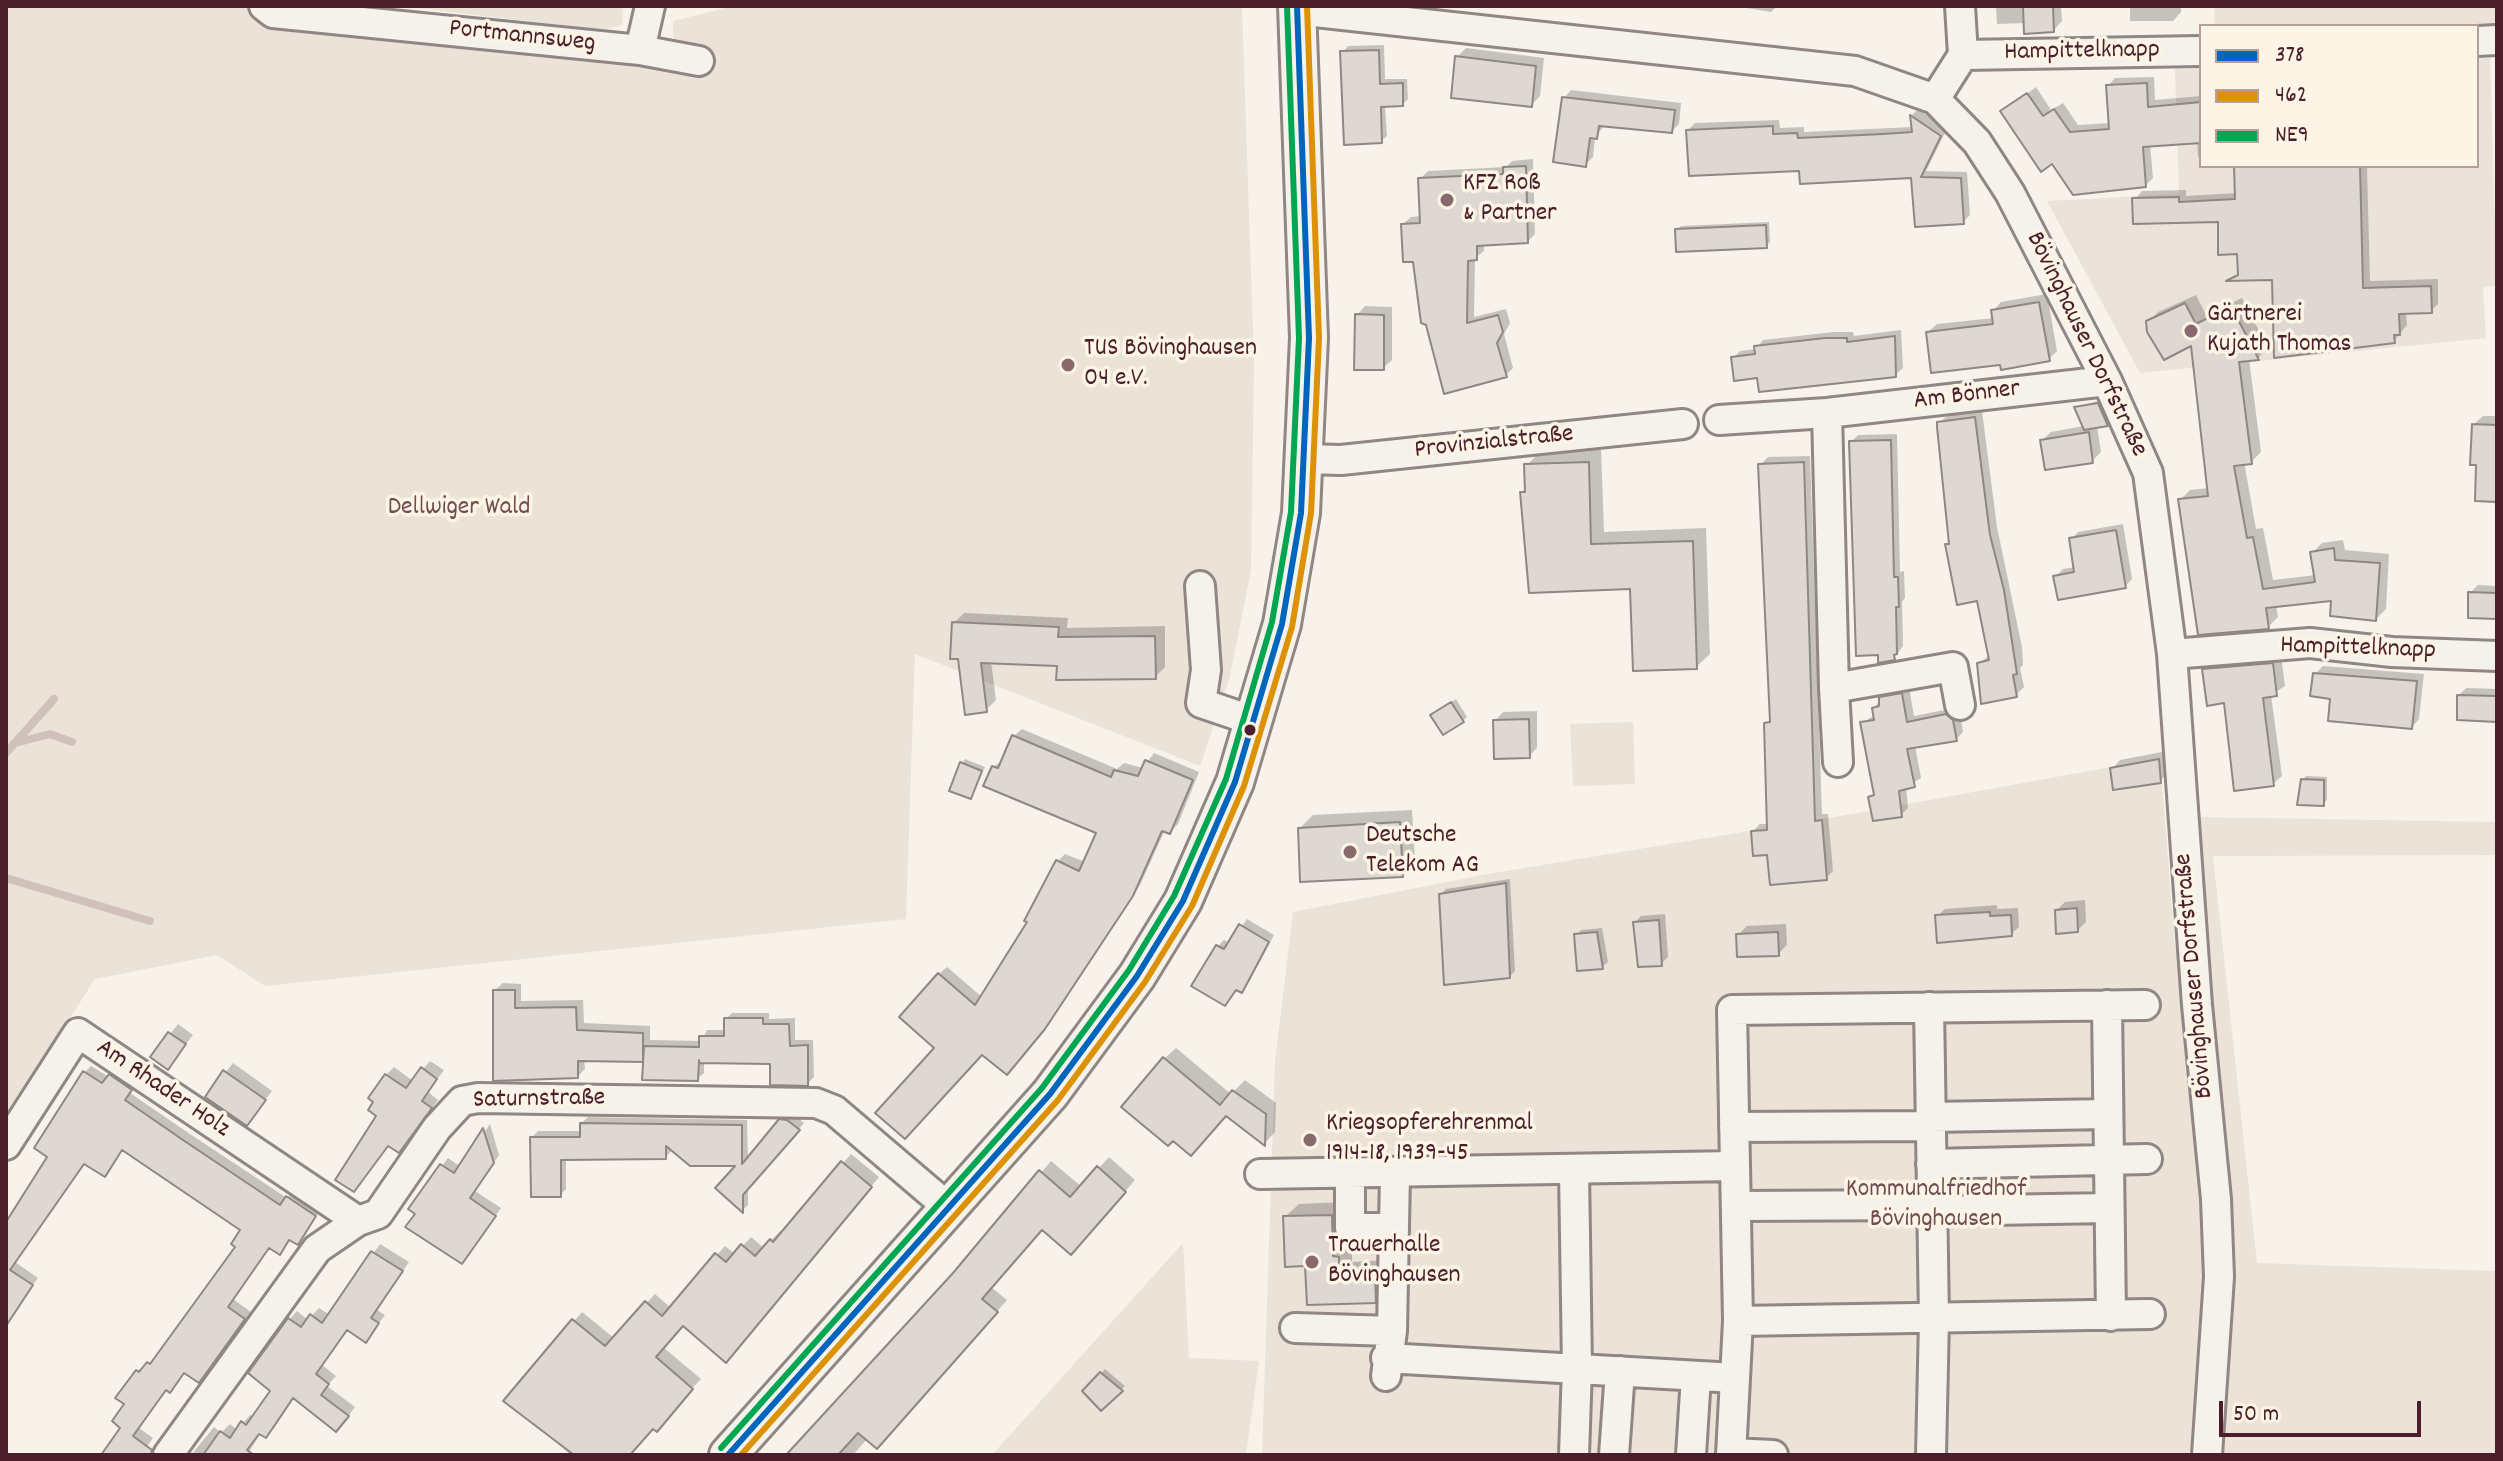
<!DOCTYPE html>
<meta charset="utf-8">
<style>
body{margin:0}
#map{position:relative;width:2503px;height:1461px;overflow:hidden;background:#f7f3ea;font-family:Dekko,sans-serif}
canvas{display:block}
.frame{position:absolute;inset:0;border:8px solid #4a1f2b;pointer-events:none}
.legend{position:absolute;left:2199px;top:24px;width:280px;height:144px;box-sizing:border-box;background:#fcf5e5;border:2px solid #b59f9b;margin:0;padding:10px 14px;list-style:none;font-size:24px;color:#4a1f2b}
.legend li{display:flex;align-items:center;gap:16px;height:40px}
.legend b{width:40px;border:2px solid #b59f9b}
.scale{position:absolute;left:2219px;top:1401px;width:202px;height:36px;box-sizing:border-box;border:4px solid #4a1f2b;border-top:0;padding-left:10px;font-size:24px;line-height:28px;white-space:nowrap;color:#4a1f2b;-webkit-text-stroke:6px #fcf5e5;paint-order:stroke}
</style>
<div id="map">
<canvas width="2503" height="1461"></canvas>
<div class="frame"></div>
<ul class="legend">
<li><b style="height:10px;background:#0065bd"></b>378</li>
<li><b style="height:10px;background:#dd9206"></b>462</li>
<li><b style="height:10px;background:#00a651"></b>NE9</li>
</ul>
<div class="scale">50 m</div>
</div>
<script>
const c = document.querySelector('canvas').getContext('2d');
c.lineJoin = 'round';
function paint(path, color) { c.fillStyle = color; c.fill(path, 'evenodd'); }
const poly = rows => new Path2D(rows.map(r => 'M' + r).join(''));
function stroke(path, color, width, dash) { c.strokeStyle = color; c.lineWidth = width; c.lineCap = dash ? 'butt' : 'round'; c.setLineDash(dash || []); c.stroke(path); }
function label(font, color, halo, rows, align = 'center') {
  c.font = font + ' Dekko,sans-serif'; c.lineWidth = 7; c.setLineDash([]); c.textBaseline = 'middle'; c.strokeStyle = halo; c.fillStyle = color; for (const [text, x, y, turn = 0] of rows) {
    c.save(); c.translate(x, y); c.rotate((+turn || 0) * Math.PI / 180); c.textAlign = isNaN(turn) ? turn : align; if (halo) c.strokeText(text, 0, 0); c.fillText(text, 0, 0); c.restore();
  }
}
paint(poly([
 [2477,58,2490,58,2497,286,2483,287,2486,338,2140,373,2047,201,2179,194,2175,69,2201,68,2201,166,2477,166]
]), '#ebe3d9');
paint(poly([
 [6,6,246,6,674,70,673,21,733,6,1242,6,1254,362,1251,570,1230,676,1200,766,915,654,906,919,265,986,217,955,95,979,6,1118],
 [623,6,622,25,601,30,409,7],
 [2214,6,2497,6,2497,32,2477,32,2477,26,2215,26],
 [1633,722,1635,784,1573,786,1570,724],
 [2160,758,2175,947,2204,940,2200,817,2497,822,2497,855,2213,856,2257,1263,2497,1271,2497,1455,1262,1455,1275,1062,1293,912,1488,874,1858,813],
 [1183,1243,1189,1358,1259,1361,1246,1455,992,1455]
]), '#ebe2d8');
paint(poly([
 [1735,6,1777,6,1771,12],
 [1996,6,2061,6,2062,21,2054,30,2026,23,1997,24],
 [2130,6,2181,6,2181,12,2173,21,2130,21],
 [1384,45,1385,79,1407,79,1408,99,1402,105,1385,105,1387,136,1381,141,1343,52,1348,46],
 [1466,48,1544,58,1540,96,1531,105,1457,57],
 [2154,77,2155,100,2201,96,2201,157,2198,157,2197,141,2150,144,2153,178,2145,186,2052,161,2003,112,2036,87,2051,110,2063,103,2078,125,2111,123,2108,86,2115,78],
 [1571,90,1681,103,1679,124,1672,131,1605,125,1595,137,1593,157,1585,165,1564,98],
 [1918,109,1947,129,1926,171,1967,172,1970,215,1963,222,1913,176,1801,169,1688,130,1695,123,1779,120,1780,128,1804,127,1804,132,1913,127,1912,115],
 [1533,159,1535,234,1528,241,1484,244,1484,251,1475,258,1474,317,1506,309,1510,323,1504,334,1513,368,1506,375,1414,260,1403,224,1411,217,1422,216,1420,179,1428,171,1506,167,1512,161],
 [2236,166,2367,166,2370,281,2438,279,2438,304,2431,311,2406,312,2407,325,2394,341,2274,278,2231,279,2240,272,2238,252,2219,220,2135,199,2142,191,2186,190,2186,196,2237,193],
 [1769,222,1770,242,1766,246,1678,229,1681,226],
 [2047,294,2057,351,2049,359,2002,363,1928,332,1937,324,1994,318,1993,311,2001,302],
 [2196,295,2206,315,2242,298,2268,348,2258,358,2249,359,2261,452,2251,462,2244,462,2256,529,2263,528,2273,580,2316,575,2312,553,2322,543,2343,540,2345,550,2389,554,2386,609,2376,619,2334,599,2276,605,2278,617,2268,627,2180,500,2190,490,2209,488,2192,343,2148,322,2158,312],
 [1365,306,1392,307,1392,360,1383,368,1357,315],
 [1901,330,1903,368,1895,375,1759,376,1733,358,1740,351,1756,349,1763,340,1834,332,1853,332,1854,336],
 [2102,400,2111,421,2097,426,2101,452,2092,461,2042,440,2051,432,2084,426,2076,407],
 [1982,411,1997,527,2022,647,2023,665,2020,668,2024,687,2016,695,1979,663,1990,655,1978,599,1947,545,1951,541,1939,423,1947,416],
 [2483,416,2497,416,2497,500,2478,464,2474,424],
 [1897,434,1900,572,1904,571,1905,598,1902,602,1903,646,1894,658,1851,442,1858,435],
 [1601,449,1604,532,1706,528,1710,654,1696,667,1632,587,1522,492,1527,487,1527,465,1540,452],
 [1810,456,1822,814,1828,814,1833,871,1826,878,1769,853,1753,831,1760,824,1769,824,1766,724,1772,717,1760,465,1768,457],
 [2123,524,2132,579,2125,586,2056,576,2063,569,2076,567,2071,539,2078,532],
 [2478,585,2497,586,2497,617,2470,593],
 [964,613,1068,618,1067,628,1165,626,1165,667,1155,677,1059,664,991,661,996,700,986,710,954,623],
 [2281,655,2285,686,2271,695,2282,776,2273,784,2205,669,2213,661],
 [2323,666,2424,674,2419,719,2412,727,2332,697,2315,674],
 [1909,687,1914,716,1954,708,1960,713,1963,732,1956,739,1915,746,1921,778,1906,787,1908,808,1901,815,1870,797,1875,792,1862,723,1875,715,1874,708,1888,691],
 [2466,688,2497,689,2497,720,2459,695],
 [1456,699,1467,717,1463,721,1436,711],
 [1537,711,1537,748,1529,756,1495,721,1503,712],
 [1022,729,1117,769,1124,763,1143,768,1154,753,1199,772,1178,824,1170,832,1165,830,1140,885,1053,1018,1014,1065,983,1053,937,1048,939,974,947,967,982,997,1029,921,1057,862,1065,854,1085,862,1098,832,993,767,1004,760,1014,736],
 [2167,751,2168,772,2160,781,2112,769,2120,760],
 [965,759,985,767,971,797,962,763],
 [2306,776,2327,777,2327,800,2323,804,2302,780],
 [1412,810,1415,861,1402,875,1300,828,1313,815],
 [1510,879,1515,971,1509,977,1441,894,1446,889],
 [2085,900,2086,922,2078,930,2057,910,2065,902],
 [1997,905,1997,909,2018,908,2019,927,2011,934,1937,916,1945,909],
 [1665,914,1668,957,1661,964,1635,922,1641,916],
 [1247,919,1274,935,1248,984,1241,991,1237,988,1225,1004,1218,946,1224,940,1230,943],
 [1786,924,1787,945,1778,954,1738,935,1747,926],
 [1602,928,1608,962,1602,967,1576,935,1581,930],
 [503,983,521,984,521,1001,583,1000,584,1023,650,1026,650,1040,701,1041,707,1030,726,1030,726,1019,732,1013,769,1013,769,1019,795,1018,795,1040,813,1040,814,1077,807,1084,772,1062,704,1061,704,1073,697,1079,646,1060,584,1059,585,1069,577,1077,495,990],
 [178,1024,193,1035,168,1067,153,1056],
 [1176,1048,1231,1094,1245,1080,1276,1103,1275,1132,1265,1143,1226,1114,1174,1138,1164,1059],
 [430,1061,444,1070,428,1092,438,1100,407,1143,399,1151,389,1144,354,1190,378,1115,386,1075,394,1067,413,1081],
 [233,1063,272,1091,247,1124,207,1096],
 [91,1066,109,1077,117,1069,138,1082,130,1093,190,1134,287,1198,294,1191,322,1208,297,1242,291,1238,279,1252,270,1246,233,1299,251,1312,206,1373,186,1371,167,1388,139,1428,153,1438,141,1455,103,1455,123,1427,137,1371,157,1357,238,1246,243,1230,124,1148,104,1175,85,1162,15,1262,38,1278,18,1304,6,1296,6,1225,50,1156,84,1073],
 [787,1114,793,1114,804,1123,748,1187,748,1205,743,1210,740,1164,673,1149,666,1157,566,1157,566,1189,560,1195,532,1137,538,1131,582,1131,582,1123,588,1117,747,1120,748,1160],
 [490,1124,499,1155,475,1191,501,1208,468,1255,411,1208,448,1158,461,1167],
 [851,1154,879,1177,735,1352,684,1323,663,1347,701,1379,629,1455,571,1455,506,1400,582,1312,614,1338,655,1294,671,1308,725,1246,735,1254,751,1237,764,1248,780,1231,783,1234],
 [1109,1157,1135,1180,1082,1242,1042,1228,991,1287,1007,1300,888,1436,868,1438,853,1455,792,1455,955,1275,1051,1161,1082,1187],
 [1344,1202,1346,1244,1352,1244,1352,1262,1388,1260,1388,1287,1375,1301,1307,1264,1285,1217,1299,1204],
 [380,1244,409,1262,377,1310,385,1315,366,1340,348,1329,322,1365,336,1376,327,1386,355,1407,344,1422,295,1397,274,1428,266,1436,261,1433,247,1455,191,1455,214,1427,221,1433,230,1424,237,1430,250,1415,254,1417,273,1390,251,1373,290,1319,297,1311,308,1320,319,1308,330,1315],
 [1105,1369,1125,1386,1101,1408,1085,1391]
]), '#0003');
stroke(poly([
 [19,742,50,734,72,742],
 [6,753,54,699],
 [6,878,150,921]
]), '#d0c1ba', 8);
const building = poly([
 [2023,6,2053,6,2054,32,2024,34,2023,6],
 [1379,50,1380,84,1403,83,1403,106,1381,107,1382,143,1344,145,1340,51,1379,50],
 [1455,56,1536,66,1532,107,1451,98,1455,56],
 [2147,83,2148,107,2201,102,2201,143,2143,147,2146,187,2073,195,2052,164,2041,172,2000,111,2027,93,2043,116,2054,109,2070,132,2109,129,2106,85,2147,83],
 [1562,97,1675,110,1672,133,1599,126,1597,139,1590,138,1586,167,1553,162,1562,97],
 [1910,115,1941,136,1921,177,1961,178,1964,224,1915,227,1911,178,1800,184,1799,171,1689,176,1686,130,1773,126,1773,134,1797,133,1798,138,1883,134,1912,132,1910,115],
 [1526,166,1528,243,1477,246,1477,260,1468,261,1467,323,1498,315,1503,332,1497,343,1507,377,1444,394,1426,325,1421,323,1413,262,1403,262,1401,224,1420,223,1418,178,1503,174,1503,167,1526,166],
 [2234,166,2360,166,2363,288,2431,286,2432,313,2399,314,2400,335,2394,335,2395,343,2274,358,2272,280,2226,281,2238,275,2237,254,2218,255,2218,222,2133,224,2132,198,2179,197,2179,202,2235,199,2234,166],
 [1766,225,1767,248,1676,252,1675,229,1766,225],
 [2039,302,2050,361,2001,370,2000,365,1931,373,1926,332,1993,324,1991,310,2039,302],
 [2185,303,2196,324,2231,306,2259,360,2239,362,2252,464,2234,466,2247,538,2253,537,2263,589,2315,582,2310,552,2334,548,2335,560,2380,563,2376,621,2330,616,2331,601,2266,608,2269,629,2198,635,2178,499,2208,496,2191,346,2164,360,2147,332,2146,321,2185,303],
 [1355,314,1384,315,1384,370,1354,370,1355,314],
 [1895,336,1896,377,1759,392,1757,378,1734,381,1731,357,1755,354,1754,346,1825,338,1847,338,1847,342,1895,336],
 [2098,403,2108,426,2084,430,2074,407,2098,403],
 [1975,417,1990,535,2004,590,2017,674,2013,675,2017,697,1981,704,1977,663,1989,660,1977,601,1957,605,1945,544,1949,544,1937,427,1937,422,1975,417],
 [2472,424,2497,425,2497,502,2475,501,2476,465,2470,465,2472,424],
 [2089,432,2093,463,2045,470,2040,440,2089,432],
 [1891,440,1894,577,1898,577,1899,607,1896,607,1897,654,1894,655,1895,660,1878,663,1878,655,1856,656,1849,441,1891,440],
 [1589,462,1591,544,1693,541,1697,669,1633,671,1630,589,1529,593,1520,492,1525,492,1524,464,1589,462],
 [1804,462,1815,821,1822,820,1827,880,1770,885,1767,855,1753,856,1751,831,1767,830,1764,723,1770,722,1758,464,1804,462],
 [2116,530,2126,588,2058,600,2053,576,2074,572,2069,538,2116,530],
 [2468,592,2497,593,2497,619,2468,618,2468,592],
 [952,622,1059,627,1058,637,1155,636,1156,679,1056,680,1057,666,981,663,987,712,965,715,958,659,950,659,952,622],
 [2273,663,2277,696,2263,698,2274,786,2234,791,2224,703,2207,706,2202,669,2273,663],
 [2313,673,2417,681,2412,729,2328,721,2330,699,2310,696,2313,673],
 [1902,693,1907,722,1946,714,1953,720,1957,741,1907,749,1915,787,1899,791,1902,817,1873,821,1868,797,1874,795,1860,722,1874,720,1872,708,1879,706,1879,697,1902,693],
 [2457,695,2497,696,2497,722,2457,720,2457,695],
 [1451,702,1464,722,1443,735,1430,715,1451,702],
 [1529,719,1530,758,1494,759,1493,720,1529,719],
 [1012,735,1111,777,1114,770,1138,776,1145,760,1193,780,1170,834,1162,831,1133,896,1045,1029,1007,1075,982,1055,905,1139,875,1113,934,1048,899,1017,938,973,975,1005,1027,922,1024,921,1056,860,1079,871,1096,833,983,786,992,766,998,768,1012,735],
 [2159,759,2161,783,2113,790,2110,768,2159,759],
 [960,762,982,771,971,799,949,791,960,762],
 [2301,779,2324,780,2324,806,2297,805,2301,779],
 [1400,822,1403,877,1300,882,1298,828,1400,822],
 [1506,883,1510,978,1444,985,1439,894,1506,883],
 [2077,908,2078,932,2056,934,2055,910,2077,908],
 [1990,912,1990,916,2011,915,2012,936,1937,943,1935,915,1990,912],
 [1659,920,1662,966,1638,967,1633,922,1659,920],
 [1239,924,1269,942,1242,993,1236,990,1225,1006,1191,986,1216,945,1224,949,1239,924],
 [1597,932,1603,969,1577,971,1574,934,1597,932],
 [1778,932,1779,956,1737,957,1736,934,1778,932],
 [493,990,515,990,515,1008,576,1007,577,1030,643,1033,643,1062,578,1061,578,1078,493,1081,493,990],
 [724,1018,763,1018,763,1024,789,1024,790,1046,808,1045,808,1086,770,1085,770,1064,699,1063,699,1060,698,1081,642,1080,644,1046,699,1047,699,1036,724,1036,724,1018],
 [168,1032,186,1044,168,1070,150,1057,168,1032],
 [1163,1057,1220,1105,1232,1090,1266,1114,1265,1146,1226,1116,1191,1156,1173,1141,1168,1146,1121,1107,1163,1057],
 [421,1067,437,1079,422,1101,432,1108,399,1153,388,1146,354,1192,335,1180,376,1116,368,1110,373,1102,368,1098,385,1074,406,1088,421,1067],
 [223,1070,266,1100,247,1126,205,1097,223,1070],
 [83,1071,102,1083,109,1074,132,1090,125,1100,183,1140,280,1205,286,1196,316,1216,298,1245,289,1240,280,1255,269,1248,228,1307,245,1319,199,1383,184,1373,170,1393,166,1390,133,1436,152,1450,151,1455,101,1455,120,1428,112,1421,124,1404,115,1398,136,1370,139,1372,147,1362,150,1364,235,1247,231,1244,240,1230,122,1150,105,1177,84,1164,10,1270,33,1285,6,1326,6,1222,47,1157,34,1148,83,1071],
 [779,1119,787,1120,800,1130,743,1195,743,1213,715,1188,735,1166,690,1166,666,1146,666,1159,561,1160,561,1197,531,1197,530,1137,580,1137,580,1123,742,1125,742,1164,779,1119],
 [483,1128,494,1163,470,1198,496,1216,462,1264,405,1227,415,1214,408,1209,440,1164,454,1173,483,1128],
 [841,1161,872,1187,726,1363,683,1326,656,1357,693,1389,657,1432,653,1429,630,1455,574,1455,503,1401,572,1319,605,1346,645,1301,662,1316,715,1253,726,1262,741,1244,755,1256,770,1239,773,1242,841,1161],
 [1097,1166,1126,1192,1071,1255,1042,1230,982,1299,998,1312,877,1449,858,1433,838,1455,786,1455,953,1273,1039,1170,1070,1197,1097,1166],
 [1332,1215,1333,1256,1339,1257,1339,1274,1375,1273,1376,1303,1307,1305,1305,1266,1285,1267,1283,1216,1332,1215],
 [371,1251,403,1271,371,1318,379,1323,366,1343,347,1330,316,1374,329,1384,321,1395,349,1416,336,1432,293,1398,266,1438,259,1434,247,1450,254,1455,203,1455,220,1431,230,1438,241,1421,246,1425,270,1391,248,1373,288,1318,301,1327,310,1314,322,1323,371,1251],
 [1100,1372,1123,1391,1101,1411,1082,1391,1100,1372]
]);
paint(building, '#ddd8d2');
stroke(building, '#908684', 2);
const minor = poly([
 [264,6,273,13,640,50,650,6],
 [1297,10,1855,71,1935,99,1977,142,2010,193,2107,381,2148,473,2172,654,2197,1005,2216,1199,2219,1277,2207,1455],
 [2477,41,2497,40],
 [640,50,699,61],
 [1963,55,2201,51],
 [1935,99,1963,55,1960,6],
 [1719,420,1827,413],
 [1305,459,1341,460,1683,424],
 [1200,586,1206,670,1201,703,1254,721],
 [2172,654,2310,643,2392,652,2497,656],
 [1834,688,1838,762],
 [1960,705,1953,667,1834,688,1827,413,2107,381],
 [2107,1005,2111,1316],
 [1929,1007,1934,1319,1931,1455],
 [1930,1117,2108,1114],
 [1734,1127,1930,1126],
 [6,1145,78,1033,358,1221],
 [1931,1164,2147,1159],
 [1260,1174,1735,1166],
 [1350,1174,1350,1228,1393,1228],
 [1736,1206,1932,1205],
 [1932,1211,2109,1208],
 [1738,1321,2150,1314],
 [1295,1328,1392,1331],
 [1386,1358,1735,1378],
 [1386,1376,1392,1331,1395,1174],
 [1731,1453,1773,1455],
 [168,1455,317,1249,358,1221,378,1214,437,1128,462,1101,478,1098,816,1103,834,1110,949,1208],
 [1574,1455,1577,1368,1574,1170],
 [1614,1455,1620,1371],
 [1691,1455,1696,1376],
 [1731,1455,1738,1321,1732,1010,2145,1005]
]);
const major = poly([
 [728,1455,1050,1094,1137,976,1183,901,1235,782,1282,624,1301,513,1309,338,1297,6]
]);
stroke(minor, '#908684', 34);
stroke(major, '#908684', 42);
stroke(minor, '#f5f2ec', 28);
stroke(major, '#f5f2ec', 36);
stroke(poly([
 [728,1455,1050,1094,1137,976,1183,901,1235,782,1282,624,1301,513,1309,338,1297,6]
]), '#0065bd', 6);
stroke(poly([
 [741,1455,1058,1100,1145,982,1192,906,1244,786,1292,627,1311,513,1319,338,1307,6]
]), '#dd9206', 6);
stroke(poly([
 [721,1448,1042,1088,1129,970,1174,896,1226,779,1272,622,1291,512,1299,338,1287,6]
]), '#00a651', 6);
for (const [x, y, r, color] of [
 [1447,200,8,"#87696e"],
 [2191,331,8,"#87696e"],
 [1068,365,8,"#87696e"],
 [1250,730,7,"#4a1f2b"],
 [1350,852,8,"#87696e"],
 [1310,1140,8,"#87696e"],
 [1312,1262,8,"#87696e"]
]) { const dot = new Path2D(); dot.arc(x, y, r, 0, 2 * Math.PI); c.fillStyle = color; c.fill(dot); stroke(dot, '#fcf5e5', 3); }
label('26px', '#4a1f2b', '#fcf5e5', [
 ["Portmannsweg",522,38,6],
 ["Hampittelknapp",2082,53,-1],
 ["Bövinghauser Dorfstraße",2085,345,64],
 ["Am Bönner",1967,397,-7],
 ["Provinzialstraße",1494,444,-6],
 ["Hampittelknapp",2358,650,2],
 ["Bövinghauser Dorfstraße",2196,976,-95],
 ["Am Rhader Holz",162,1090,34],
 ["Saturnstraße",539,1101,-1]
]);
label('26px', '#4a1f2b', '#fcf5e5', [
 ["KFZ Roß",1463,185],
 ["& Partner",1463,215],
 ["Gärtnerei",2207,316],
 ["Kujath Thomas",2207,346],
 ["TUS Bövinghausen",1084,350],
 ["04 e.V.",1084,380],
 ["Deutsche",1366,837],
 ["Telekom AG",1366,867],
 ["Kriegsopferehrenmal",1326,1125],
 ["1914-18, 1939-45",1326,1155],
 ["Trauerhalle",1328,1247],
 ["Bövinghausen",1328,1277]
], 'left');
label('26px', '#704c53', '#fcf5e5', [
 ["Dellwiger Wald",459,509],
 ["Kommunalfriedhof",1936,1191],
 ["Bövinghausen",1936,1221]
]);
</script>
